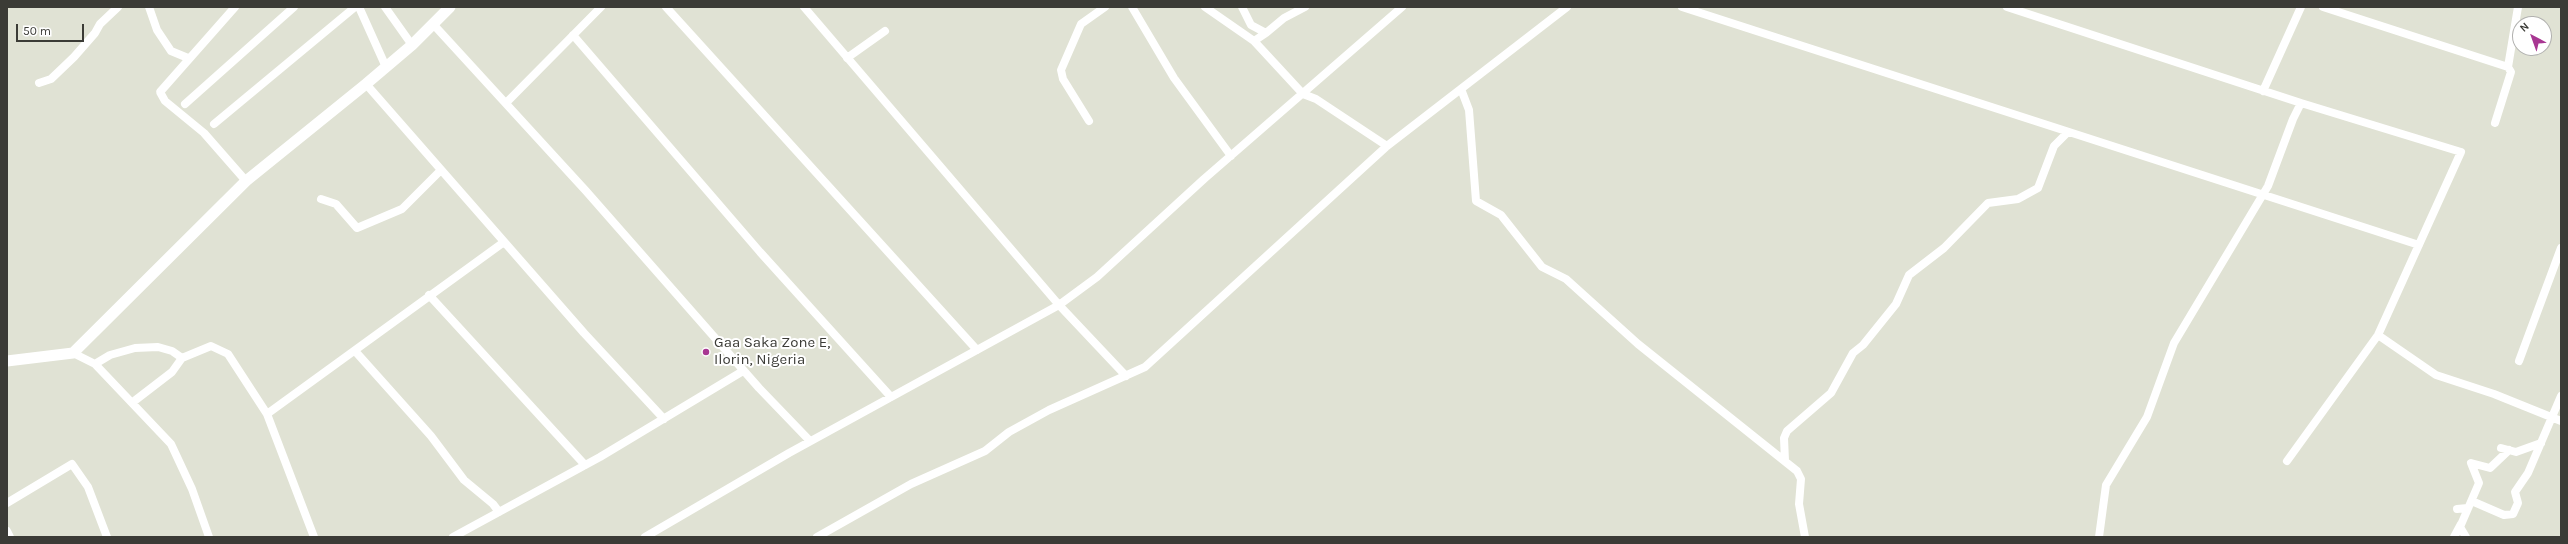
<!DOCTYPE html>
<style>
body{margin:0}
#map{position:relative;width:2568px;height:544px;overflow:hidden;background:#e0e2d4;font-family:Karla,sans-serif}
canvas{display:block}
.frame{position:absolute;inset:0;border:8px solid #3b3b36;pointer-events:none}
.north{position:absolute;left:2512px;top:16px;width:40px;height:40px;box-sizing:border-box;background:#fff;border:1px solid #b1b1af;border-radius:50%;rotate:319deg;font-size:11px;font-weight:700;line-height:16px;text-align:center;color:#3b3b36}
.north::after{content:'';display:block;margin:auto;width:14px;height:18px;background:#a83792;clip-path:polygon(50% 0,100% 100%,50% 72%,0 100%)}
.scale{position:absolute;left:16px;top:24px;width:68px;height:18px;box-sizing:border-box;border:2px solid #3b3b36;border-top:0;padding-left:5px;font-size:12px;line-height:14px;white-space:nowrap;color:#3b3b36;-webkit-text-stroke:3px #fff;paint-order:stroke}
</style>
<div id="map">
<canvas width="2568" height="544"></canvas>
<div class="frame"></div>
<div class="north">N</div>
<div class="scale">50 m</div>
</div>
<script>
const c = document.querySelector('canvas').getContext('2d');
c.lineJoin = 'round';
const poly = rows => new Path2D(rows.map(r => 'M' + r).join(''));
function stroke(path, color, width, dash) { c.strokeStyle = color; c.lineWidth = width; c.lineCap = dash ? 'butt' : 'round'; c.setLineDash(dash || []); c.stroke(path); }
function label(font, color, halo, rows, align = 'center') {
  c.font = font + ' Karla,sans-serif'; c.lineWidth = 4; c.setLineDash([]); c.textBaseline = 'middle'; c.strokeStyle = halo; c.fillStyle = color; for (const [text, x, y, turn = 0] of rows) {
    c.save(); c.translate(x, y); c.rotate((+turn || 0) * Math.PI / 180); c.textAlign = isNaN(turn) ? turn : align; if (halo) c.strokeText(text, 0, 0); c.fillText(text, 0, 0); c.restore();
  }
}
stroke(poly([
 [149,7,157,30,171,51,188,58],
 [235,7,160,92,165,101,204,133,246,181],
 [359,7,386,67],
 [385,7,412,45],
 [666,7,977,350],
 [804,7,1059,305,1126,376],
 [1132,7,1174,78,1231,156],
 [1205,7,1254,41,1303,94,1316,99,1387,146],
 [1242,7,1251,25,1266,33,1254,41],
 [1682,7,2419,245],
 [2007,7,2301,103,2293,119,2268,186,2174,343,2147,417,2106,485,2099,537],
 [2323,7,2508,67,2518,7],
 [433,24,586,191,759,388,810,441],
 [1266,33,1284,18,1305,7],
 [573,35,760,252,891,397],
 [847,58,885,31],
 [39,83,51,79,74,57,95,33,100,24,118,7],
 [366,84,584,333,664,419],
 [1461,89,1469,110,1476,201,1501,215,1542,267,1566,279,1638,344,1797,471,1801,479,1799,504,1805,537],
 [2263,91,2301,7],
 [506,103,601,7],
 [185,104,294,7],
 [1089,121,1063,79,1061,70,1081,24,1105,7],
 [2495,123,2511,72,2508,67],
 [214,124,355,7],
 [321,199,336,204,357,228,402,209,441,170],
 [429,295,585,465],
 [2378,335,2436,375,2494,394,2561,421],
 [355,351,431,436,464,480,493,504,499,512],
 [73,353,95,364,171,444,192,489,209,537],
 [2519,361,2561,248],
 [95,364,110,355,135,348,158,347,172,351,182,358,211,346,228,354,267,414],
 [133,402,172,372,182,358],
 [2501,448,2516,452,2541,443],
 [1785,461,1784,438,1787,431,1831,393,1853,353,1863,345,1896,304,1909,275,1944,248,1988,203,2018,199,2038,188,2054,146,2067,133],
 [2287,461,2378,335,2461,152,2301,103],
 [2474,502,2504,515,2513,514,2518,503,2515,492,2528,473,2561,396],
 [7,503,72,464,88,487,107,537],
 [2457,509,2468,508],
 [7,531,10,537],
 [314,537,267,414,504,242],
 [453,537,600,457,743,371],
 [645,537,789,453,1059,305,1097,277,1204,179,1402,7],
 [817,537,911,484,985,451,1009,432,1049,410,1145,367,1387,146,1567,7],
 [2454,537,2461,524],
 [2466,537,2460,527,2479,483,2471,463,2490,468,2509,450]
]), '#fff', 8);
stroke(poly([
 [7,361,73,353,246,181,366,84,412,45,450,7]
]), '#fff', 11);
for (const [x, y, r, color] of [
 [706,352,4,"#a83792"]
]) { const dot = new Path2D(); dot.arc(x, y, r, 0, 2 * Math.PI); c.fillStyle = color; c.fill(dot); stroke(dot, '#fff', 1.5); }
label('15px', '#3b3b36', '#fff', [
 ["Gaa Saka Zone E,",714,343],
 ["Ilorin, Nigeria",714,360]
], 'left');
</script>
